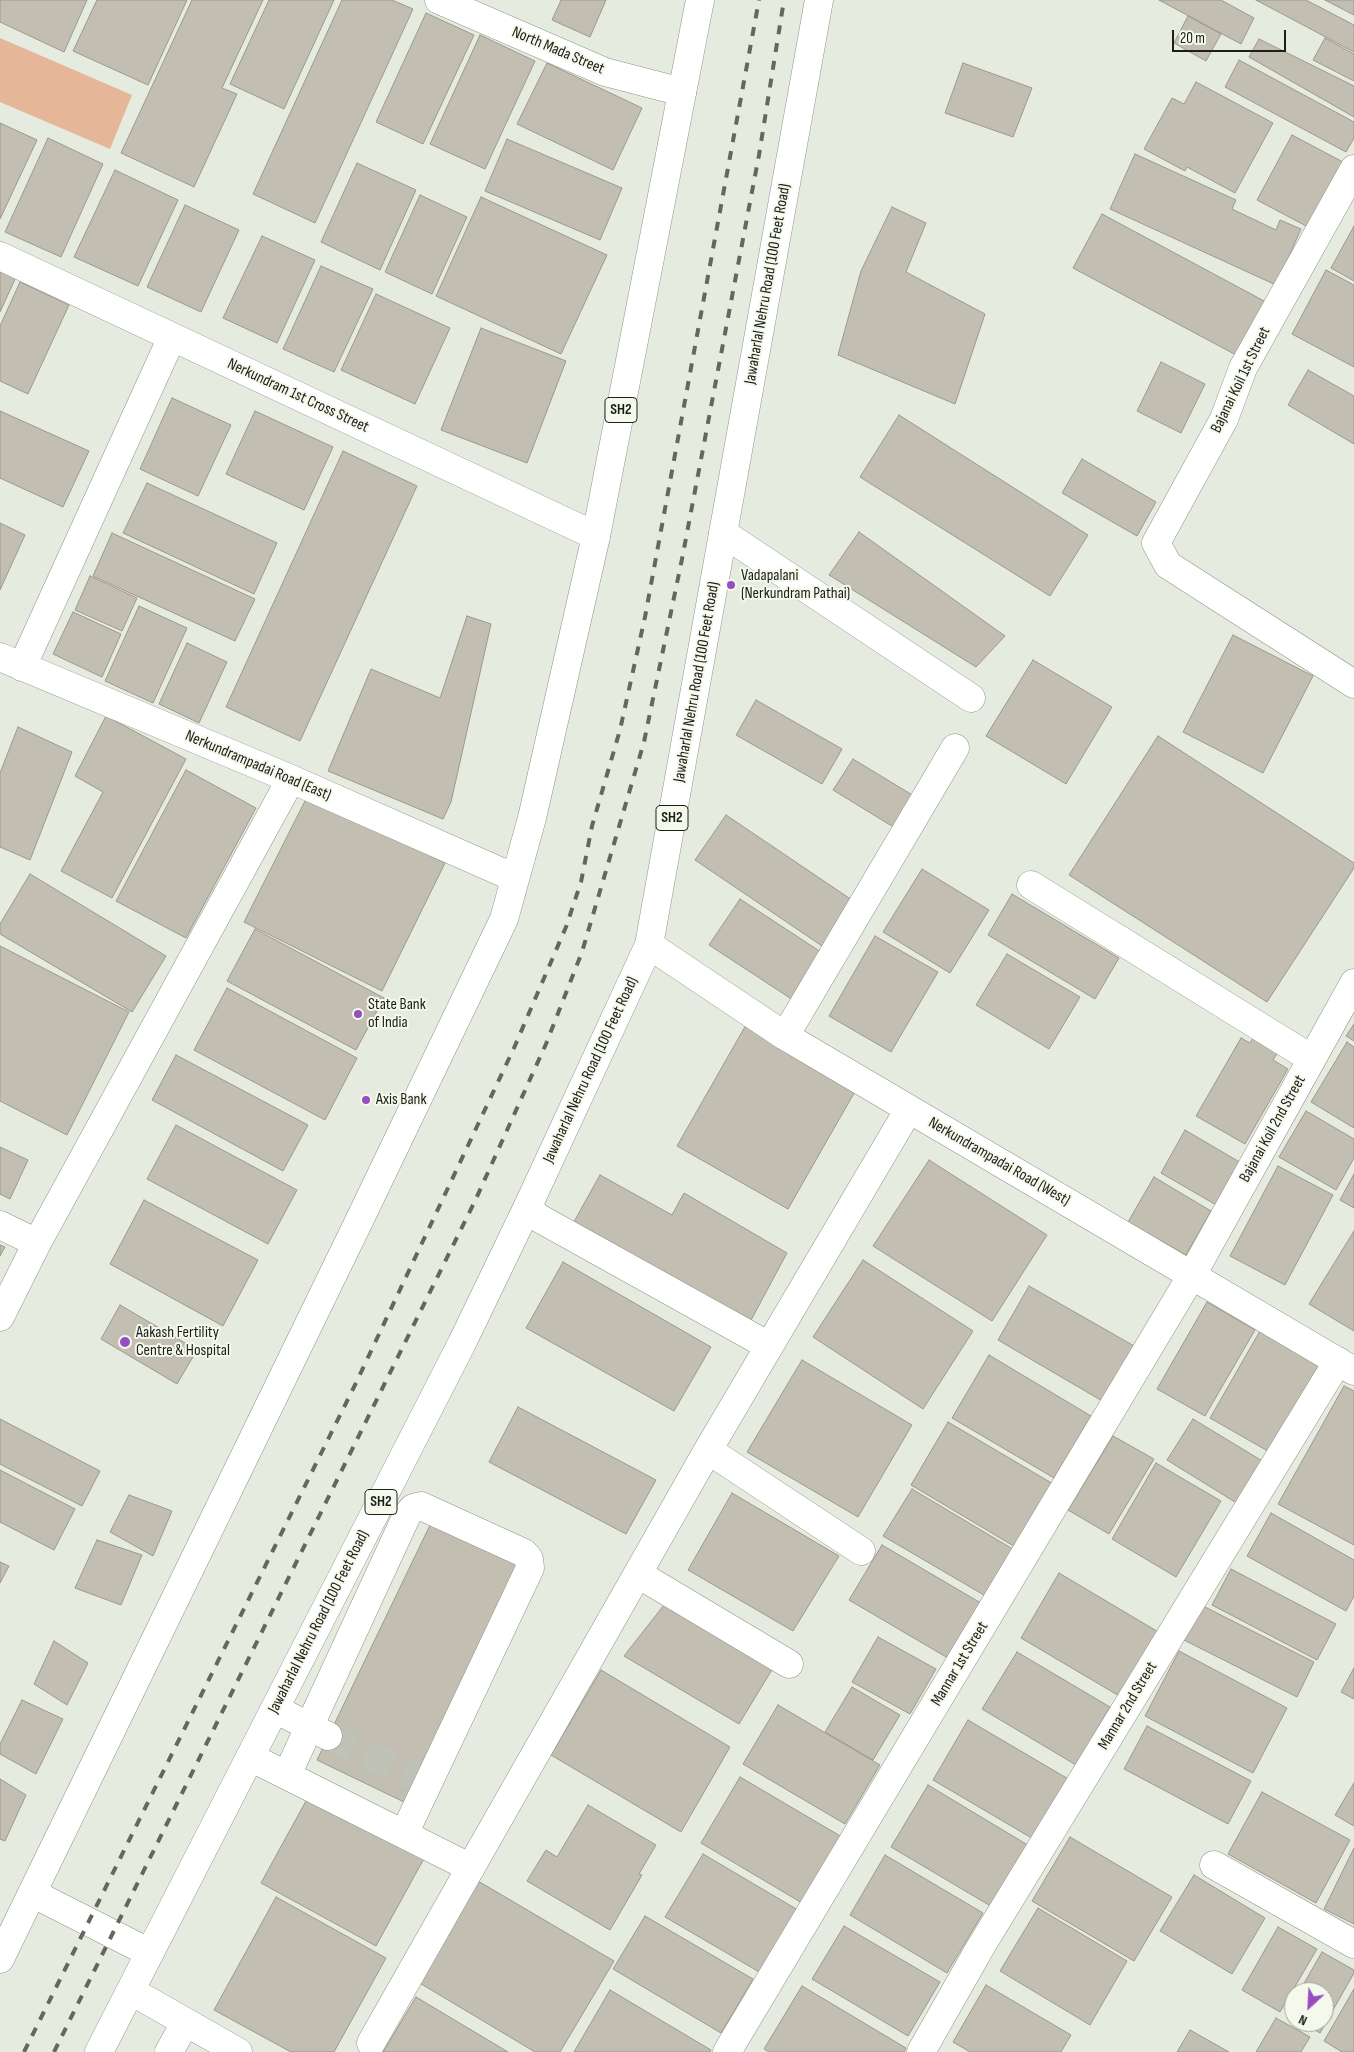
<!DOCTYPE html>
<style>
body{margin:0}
#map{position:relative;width:1354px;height:2052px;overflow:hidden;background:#e6ebdf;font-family:"Sofia Sans Condensed",sans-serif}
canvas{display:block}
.north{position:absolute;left:1284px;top:1982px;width:50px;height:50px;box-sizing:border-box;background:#f4f9ec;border:1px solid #9ea198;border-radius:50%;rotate:205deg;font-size:14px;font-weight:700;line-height:20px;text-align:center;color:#1c1e19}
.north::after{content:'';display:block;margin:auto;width:18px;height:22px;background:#954ec1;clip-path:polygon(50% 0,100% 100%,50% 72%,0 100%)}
.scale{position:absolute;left:1172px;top:30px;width:114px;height:22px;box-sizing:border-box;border:2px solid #1c1e19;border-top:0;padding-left:6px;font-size:15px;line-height:18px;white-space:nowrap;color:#1c1e19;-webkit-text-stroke:4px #f4f9ec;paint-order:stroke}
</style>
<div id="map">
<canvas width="1354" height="2052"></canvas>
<div class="north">N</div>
<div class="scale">20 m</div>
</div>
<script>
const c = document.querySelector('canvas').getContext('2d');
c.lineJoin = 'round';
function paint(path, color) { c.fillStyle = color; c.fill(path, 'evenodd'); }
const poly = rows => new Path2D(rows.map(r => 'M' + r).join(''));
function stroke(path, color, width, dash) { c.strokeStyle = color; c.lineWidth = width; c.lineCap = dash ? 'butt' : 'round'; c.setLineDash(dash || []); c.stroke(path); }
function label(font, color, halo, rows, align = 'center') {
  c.font = font + ' "Sofia Sans Condensed",sans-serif'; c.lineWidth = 4; c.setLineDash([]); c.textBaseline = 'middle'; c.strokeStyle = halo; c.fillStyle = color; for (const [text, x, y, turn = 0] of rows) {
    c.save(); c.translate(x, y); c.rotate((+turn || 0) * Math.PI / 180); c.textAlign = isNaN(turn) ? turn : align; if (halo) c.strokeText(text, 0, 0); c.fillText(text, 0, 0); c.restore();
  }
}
paint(poly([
 [0,38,132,95,110,149,0,102]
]), '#e5b697');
const building = poly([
 [0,0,87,0,64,52,0,22,0,0],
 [97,0,187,0,148,85,73,51,97,0],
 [192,0,263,0,222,88,237,94,194,187,121,153,192,0],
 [269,0,334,0,284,109,230,84,269,0],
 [342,0,392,0,413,9,315,223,253,194,342,0],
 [561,0,606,0,590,37,552,20,561,0],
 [1159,0,1221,0,1254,18,1241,44,1159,0],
 [1256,0,1306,0,1354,25,1354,52,1256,0],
 [1325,0,1354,0,1354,15,1325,0],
 [426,13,474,35,423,144,376,122,426,13],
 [1188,16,1221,34,1206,61,1174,43,1188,16],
 [480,35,535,61,485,169,430,144,480,35],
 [1325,38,1354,54,1354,81,1313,60,1325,38],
 [1259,39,1354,86,1354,117,1249,57,1259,39],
 [1239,60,1354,122,1354,138,1346,152,1225,87,1239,60],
 [547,63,642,108,613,170,517,124,547,63],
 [963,63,1032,88,1013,137,945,113,963,63],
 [1196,82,1273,123,1235,193,1187,167,1185,171,1144,149,1172,98,1184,104,1196,82],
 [0,123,37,140,0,219,0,123],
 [1292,135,1343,162,1308,227,1257,200,1292,135],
 [48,138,103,164,61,257,5,232,48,138],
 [507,139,622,188,600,240,485,191,507,139],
 [1135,154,1236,200,1232,209,1276,230,1280,220,1301,229,1276,285,1110,209,1135,154],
 [357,163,416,190,380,270,321,242,357,163],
 [115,170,178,200,138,286,74,257,115,170],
 [420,195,467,217,432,294,385,272,420,195],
 [481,197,607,255,561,354,436,296,481,197],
 [185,205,239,230,201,312,147,287,185,205],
 [892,207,926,223,906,272,985,314,955,404,838,355,861,271,892,207],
 [1102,214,1266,302,1238,356,1073,268,1102,214],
 [1354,226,1354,281,1331,268,1354,226],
 [262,236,315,260,277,343,223,318,262,236],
 [321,266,373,289,334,372,283,349,321,266],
 [0,270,16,277,0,312,0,270],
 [1326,270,1354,285,1354,367,1292,334,1326,270],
 [20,282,69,305,28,394,0,381,0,326,20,282],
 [376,294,450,328,415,404,341,370,376,294],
 [481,328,566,361,527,463,441,430,481,328],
 [1161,362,1205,384,1181,433,1137,411,1161,362],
 [1308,370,1354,396,1354,444,1288,405,1308,370],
 [172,398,231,425,198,496,140,469,172,398],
 [0,411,89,451,63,507,0,478,0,411],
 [255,411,333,447,304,510,226,474,255,411],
 [899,415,1088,535,1050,596,860,477,899,415],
 [343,451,417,486,300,741,226,707,343,451],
 [1082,459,1156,502,1137,536,1062,493,1082,459],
 [147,483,277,543,254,594,123,533,147,483],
 [0,523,25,535,0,590,0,523],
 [859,532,1005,636,976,667,829,575,859,532],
 [112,533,255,599,235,641,93,576,112,533],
 [90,576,137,598,122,631,75,610,90,576],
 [139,606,187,628,153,703,105,681,139,606],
 [73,612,121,634,102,677,53,654,73,612],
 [467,616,491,624,451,802,443,819,328,771,371,669,440,698,467,616],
 [1233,635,1313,676,1263,773,1183,732,1233,635],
 [187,643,227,662,199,723,159,704,187,643],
 [1033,660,1112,707,1066,784,986,736,1033,660],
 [756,700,842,749,822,784,736,735,756,700],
 [106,716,186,759,112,898,61,871,103,792,75,776,106,716],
 [18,727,72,752,30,860,0,847,0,773,18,727],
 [1158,736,1354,863,1354,868,1267,1002,1069,875,1158,736],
 [853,759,914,796,895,828,833,790,853,759],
 [186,770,256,808,186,938,116,901,186,770],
 [308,795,445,863,382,991,244,922,308,795],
 [726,815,852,900,822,946,695,860,726,815],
 [922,869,989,910,950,973,883,932,922,869],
 [30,874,166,956,132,1012,0,934,0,924,30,874],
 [1012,894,1119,958,1095,999,988,935,1012,894],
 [740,899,824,954,793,1000,709,945,740,899],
 [255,929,384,998,356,1050,227,981,255,929],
 [875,936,938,972,891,1052,829,1016,875,936],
 [0,946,129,1012,67,1135,0,1101,0,946],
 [1007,954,1080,997,1049,1049,976,1005,1007,954],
 [227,988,357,1058,325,1120,194,1050,227,988],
 [1354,1024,1354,1041,1346,1036,1354,1024],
 [746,1025,857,1088,788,1209,677,1146,746,1025],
 [1241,1038,1250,1043,1253,1038,1278,1052,1273,1060,1288,1069,1245,1144,1196,1116,1241,1038],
 [1347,1042,1354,1047,1354,1128,1311,1102,1347,1042],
 [176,1055,308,1125,283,1171,152,1100,176,1055],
 [1306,1111,1354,1139,1354,1158,1336,1190,1279,1157,1306,1111],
 [176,1125,297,1190,268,1244,147,1179,176,1125],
 [1185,1130,1243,1164,1218,1206,1161,1173,1185,1130],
 [0,1147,28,1160,10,1199,0,1194,0,1147],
 [929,1160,1047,1235,992,1321,873,1246,929,1160],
 [1278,1166,1333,1195,1285,1285,1230,1256,1278,1166],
 [1354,1174,1354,1208,1340,1200,1354,1174],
 [600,1175,672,1215,684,1193,787,1253,750,1322,571,1227,600,1175],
 [1154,1177,1211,1211,1186,1255,1128,1222,1154,1177],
 [144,1200,258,1260,223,1326,110,1264,144,1200],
 [1354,1231,1354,1331,1309,1304,1354,1231],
 [0,1245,5,1247,0,1256,0,1245],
 [863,1260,973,1331,923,1409,813,1337,863,1260],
 [563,1262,711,1347,674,1411,526,1328,563,1262],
 [1029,1286,1136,1347,1104,1402,998,1340,1029,1286],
 [1207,1302,1255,1330,1205,1416,1157,1389,1207,1302],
 [120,1305,197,1350,177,1384,101,1339,120,1305],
 [1260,1331,1322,1367,1273,1454,1210,1418,1260,1331],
 [989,1355,1091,1416,1054,1478,952,1418,989,1355],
 [802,1360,912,1425,858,1517,747,1452,802,1360],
 [1344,1386,1354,1391,1354,1545,1278,1504,1344,1386],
 [518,1407,656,1480,626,1534,489,1462,518,1407],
 [0,1419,100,1471,82,1506,0,1464,0,1419],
 [1193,1419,1269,1465,1243,1507,1167,1460,1193,1419],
 [948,1422,1055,1485,1017,1548,911,1485,948,1422],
 [1113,1436,1154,1459,1109,1534,1068,1510,1113,1436],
 [1156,1463,1221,1501,1176,1577,1112,1539,1156,1463],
 [0,1470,75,1509,54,1550,0,1522,0,1470],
 [912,1489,1016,1551,989,1598,883,1536,912,1489],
 [732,1493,839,1556,793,1631,688,1570,732,1493],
 [129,1495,172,1511,153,1556,110,1532,129,1495],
 [1271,1513,1354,1560,1354,1596,1346,1611,1247,1556,1271,1513],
 [432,1521,521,1564,406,1803,317,1760,432,1521],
 [97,1540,142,1555,121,1605,75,1588,97,1540],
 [882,1545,986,1606,953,1661,849,1600,882,1545],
 [0,1562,9,1566,0,1583,0,1562],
 [1231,1569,1336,1624,1317,1660,1212,1605,1231,1569],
 [1059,1573,1160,1633,1121,1697,1021,1638,1059,1573],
 [664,1605,773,1668,739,1724,624,1656,664,1605],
 [1201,1605,1314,1662,1297,1697,1184,1640,1201,1605],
 [878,1637,936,1669,910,1714,852,1682,878,1637],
 [54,1641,88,1663,67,1705,34,1684,54,1641],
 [1179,1651,1287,1708,1253,1773,1145,1716,1179,1651],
 [1017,1652,1110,1707,1076,1765,982,1709,1017,1652],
 [1354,1668,1354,1699,1341,1692,1354,1668],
 [601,1670,730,1747,681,1832,551,1755,601,1670],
 [852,1687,900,1715,873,1760,825,1732,852,1687],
 [22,1700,63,1719,36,1774,0,1754,0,1744,22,1700],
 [778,1705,880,1765,845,1824,743,1764,778,1705],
 [968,1720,1070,1780,1035,1840,933,1780,968,1720],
 [1147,1726,1251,1781,1228,1824,1124,1769,1147,1726],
 [740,1777,842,1837,802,1903,701,1843,740,1777],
 [0,1779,26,1795,5,1841,0,1839,0,1779],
 [1354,1783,1354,1826,1335,1815,1354,1783],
 [928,1785,1031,1847,994,1908,891,1847,928,1785],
 [312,1790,427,1853,376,1946,261,1883,312,1790],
 [1262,1792,1350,1840,1316,1903,1228,1854,1262,1792],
 [588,1805,656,1845,639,1874,642,1875,610,1930,527,1881,546,1850,557,1857,588,1805],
 [1070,1837,1172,1897,1134,1961,1032,1901,1070,1837],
 [1354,1848,1354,1924,1324,1909,1354,1848],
 [703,1854,798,1910,761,1973,665,1917,703,1854],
 [885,1855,983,1913,947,1973,850,1915,885,1855],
 [1194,1875,1265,1918,1232,1974,1160,1931,1194,1875],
 [478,1881,614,1961,560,2052,535,2052,418,1982,478,1881],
 [276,1897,386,1958,334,2052,291,2052,214,2010,276,1897],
 [1038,1908,1127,1961,1090,2025,1000,1971,1038,1908],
 [645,1916,753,1979,721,2033,613,1969,645,1916],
 [844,1926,940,1982,908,2036,812,1979,844,1926],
 [1278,1927,1317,1949,1280,2012,1242,1990,1278,1927],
 [1322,1952,1354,1970,1354,1973,1320,2033,1301,2022,1324,2022,1324,1992,1299,1992,1322,1952],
 [986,1985,1071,2035,1061,2052,970,2052,953,2042,986,1985],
 [802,1986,906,2048,904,2052,769,2052,764,2049,802,1986],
 [1354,1989,1354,2052,1342,2052,1324,2041,1354,1989],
 [610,1990,711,2050,710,2052,574,2052,610,1990],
 [416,1997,508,2052,383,2052,416,1997],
 [1294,2001,1294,2018,1287,2014,1294,2001],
 [1276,2018,1310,2037,1301,2052,1256,2052,1276,2018],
 [1190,2030,1229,2052,1177,2052,1190,2030]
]);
paint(building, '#c3beb2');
stroke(building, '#9c988c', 1);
stroke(poly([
 [328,1736,419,1778]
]), '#bec2b7', 28, [28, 14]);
const minor = poly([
 [439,0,605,72,682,92],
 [1354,169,1243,368,1224,419,1156,543,1168,565,1354,684],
 [0,256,596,536],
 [723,533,971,698],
 [0,657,291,779,515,878],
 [22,667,172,337],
 [1031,885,1312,1059],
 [649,945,785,1036,1354,1371],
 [785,1036,955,748],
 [528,1206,537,1217,769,1346],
 [0,1225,37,1243],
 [0,1317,37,1243,291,779],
 [708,1450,861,1551],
 [638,1574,789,1664],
 [275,1709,328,1736],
 [250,1757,471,1868],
 [287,1775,407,1515,413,1508,421,1506,524,1553,529,1559,530,1568,404,1834],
 [1214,1865,1354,1944],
 [131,1991,238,2052],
 [371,2043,708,1450,909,1109],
 [169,2052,185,2023],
 [727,2052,1192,1275,1354,983],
 [921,2052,980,1948,1338,1361]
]);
const major = poly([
 [32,1893,150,1953],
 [0,1959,359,1221,504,919,532,818,596,536,700,0],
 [99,2052,462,1343,528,1206,649,945,819,0]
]);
stroke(minor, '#8f9388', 29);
stroke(major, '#8f9388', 29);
stroke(minor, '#fff', 28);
stroke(major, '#fff', 28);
stroke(poly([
 [24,2052,355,1385,514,1048,566,927,581,882,592,826,620,730,645,617,759,0],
 [54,2052,475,1201,546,1044,582,952,644,742,682,559,759,155,784,0]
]), '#646760', 4, [9, 9]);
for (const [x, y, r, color] of [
 [731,585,5,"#954ec1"],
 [358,1014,5,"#954ec1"],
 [366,1100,5,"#954ec1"],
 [125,1342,6,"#954ec1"]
]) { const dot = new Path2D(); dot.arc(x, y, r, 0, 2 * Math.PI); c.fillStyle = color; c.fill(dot); stroke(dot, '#f4f9ec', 2); }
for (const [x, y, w] of [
 [621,410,32],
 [672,818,32],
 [381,1502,32]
]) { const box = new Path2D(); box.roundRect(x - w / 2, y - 12.5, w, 25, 4); c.fillStyle = '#f4f9ec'; c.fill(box); stroke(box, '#1c1e19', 1); }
label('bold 15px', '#1c1e19', null, [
 ["SH2",621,410],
 ["SH2",672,818],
 ["SH2",381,1502]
]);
label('16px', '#1c1e19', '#f4f9ec', [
 ["North Mada Street",558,51,23],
 ["Jawaharlal Nehru Road (100 Feet Road)",768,284,-80],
 ["Bajanai Koil 1st Street",1241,380,-64],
 ["Nerkundram 1st Cross Street",298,396,25],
 ["Jawaharlal Nehru Road (100 Feet Road)",697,682,-80],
 ["Nerkundrampadai Road (East)",258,766,23],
 ["Jawaharlal Nehru Road (100 Feet Road)",591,1070,-65],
 ["Bajanai Koil 2nd Street",1273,1129,-61],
 ["Nerkundrampadai Road (West)",999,1162,30],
 ["Jawaharlal Nehru Road (100 Feet Road)",319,1622,-63],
 ["Mannar 1st Street",960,1664,-59],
 ["Mannar 2nd Street",1128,1706,-59]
]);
label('16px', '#1c1e19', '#f4f9ec', [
 ["Vadapalani",741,576],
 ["(Nerkundram Pathai)",741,594],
 ["State Bank",368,1005],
 ["of India",368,1023],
 ["Axis Bank",376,1100],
 ["Aakash Fertility",136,1333],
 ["Centre & Hospital",136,1351]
], 'left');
</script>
